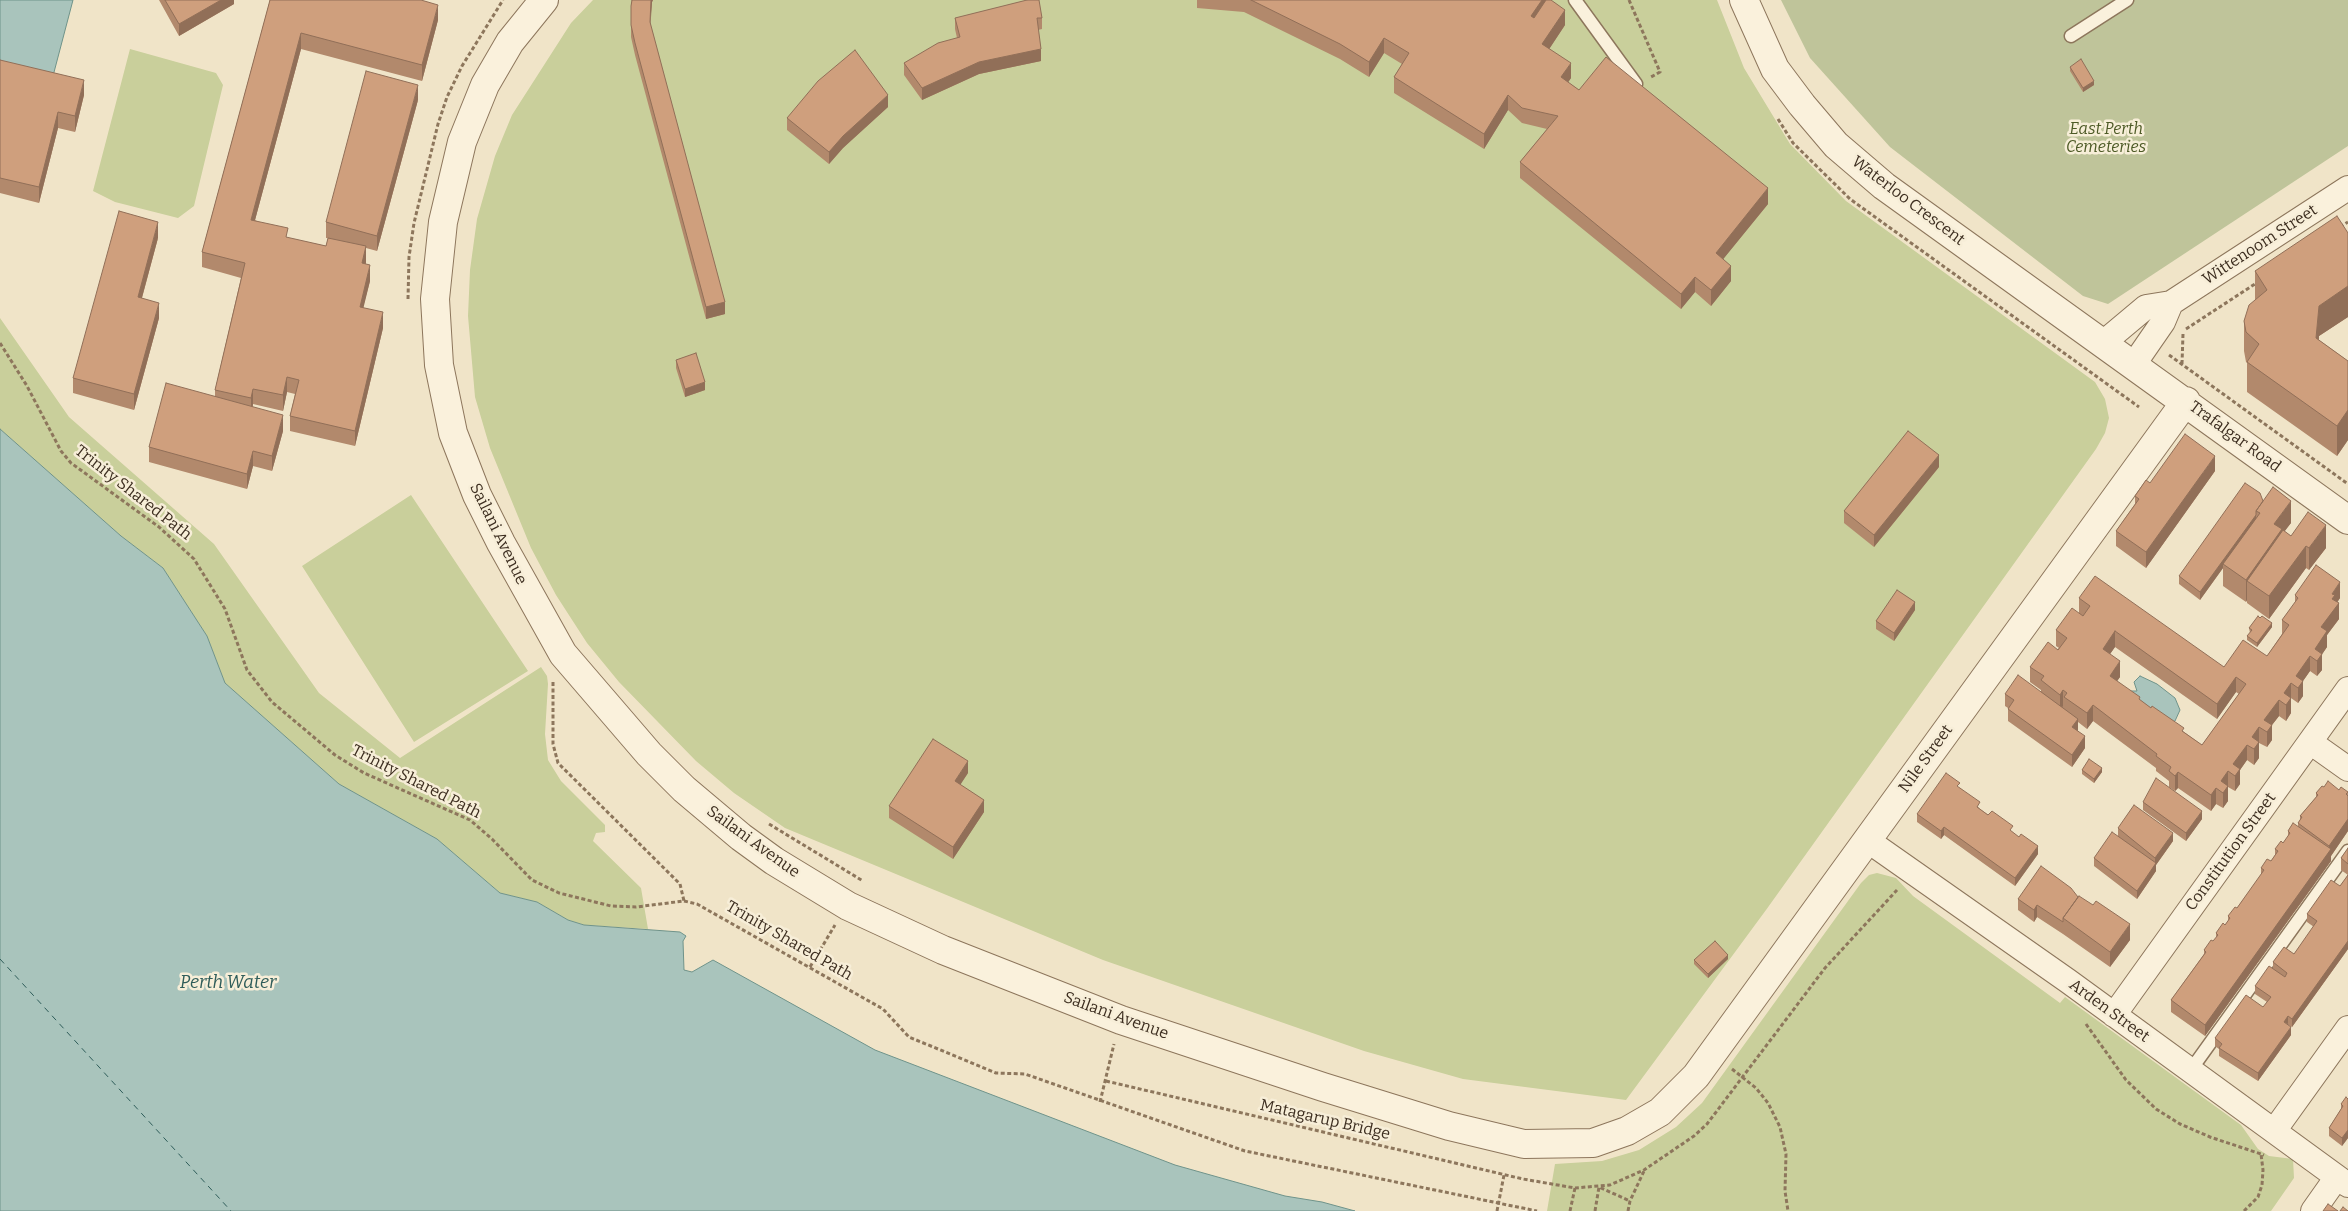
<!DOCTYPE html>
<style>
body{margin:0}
canvas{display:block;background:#f0e4c8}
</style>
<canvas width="2348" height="1211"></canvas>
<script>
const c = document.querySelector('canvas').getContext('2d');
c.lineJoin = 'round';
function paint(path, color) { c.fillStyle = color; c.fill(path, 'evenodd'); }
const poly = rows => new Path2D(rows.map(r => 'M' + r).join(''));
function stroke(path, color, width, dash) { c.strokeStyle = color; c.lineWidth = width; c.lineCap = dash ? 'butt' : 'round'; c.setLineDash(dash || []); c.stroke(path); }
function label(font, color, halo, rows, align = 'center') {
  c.font = font + ' Bitter,serif'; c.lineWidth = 5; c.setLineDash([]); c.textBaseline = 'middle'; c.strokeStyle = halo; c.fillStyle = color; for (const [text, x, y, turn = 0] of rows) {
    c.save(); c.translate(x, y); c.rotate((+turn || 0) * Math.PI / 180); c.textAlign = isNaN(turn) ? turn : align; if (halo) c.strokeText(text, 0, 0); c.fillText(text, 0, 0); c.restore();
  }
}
paint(poly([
 [593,0,1717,0,1744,68,1790,144,1846,201,2095,382,2105,399,2109,418,2105,433,2096,449,1766,910,1626,1100,1463,1079,1364,1051,1103,960,785,828,734,793,696,761,619,682,587,643,556,595,531,548,490,448,475,397,468,316,470,270,477,219,495,156,512,115,571,23],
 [130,49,216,73,223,85,194,206,178,218,115,202,93,191],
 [0,318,69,417,214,544,319,693,400,758,541,667,547,676,548,684,545,734,548,760,561,781,605,825,605,832,596,833,593,841,641,888,648,929,584,925,568,920,537,902,500,893,437,839,339,784,225,683,207,636,163,568,121,536,0,429],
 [411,495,528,671,414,742,302,566],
 [1877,873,1896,878,1913,896,2060,1003,2065,997,2241,1125,2258,1149,2269,1156,2293,1159,2294,1178,2271,1211,1547,1211,1555,1164,1602,1161,1639,1150,1676,1127,1702,1103,1861,883,1869,875]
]), '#c9cf9b');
paint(poly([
 [1781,0,2348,0,2348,146,2108,304,2083,296,1890,147,1810,58]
]), '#bfc49a');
const water = poly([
 [0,0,73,0,53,76,0,63,0,0],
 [0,429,121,536,163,568,207,636,225,683,339,784,437,839,500,893,537,902,568,920,584,925,680,932,686,936,683,941,684,970,692,972,713,960,875,1050,1175,1165,1285,1196,1322,1202,1355,1211,0,1211,0,429],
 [2140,676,2157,684,2175,698,2180,710,2175,721,2170,723,2163,722,2129,691,2137,691,2134,682,2140,676]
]);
paint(water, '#a9c4bc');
stroke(water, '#6f938a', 1);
stroke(poly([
 [0,959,231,1211]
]), '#2f5d5a', 1, [6, 5]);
const service = poly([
 [1575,0,1636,84],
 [2071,36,2127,0],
 [2190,1071,2348,851]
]);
const minor = poly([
 [2103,343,2146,307,2171,303,2348,188],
 [2134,364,2163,322,2171,303],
 [2310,742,2348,769],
 [1867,840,2068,981,2348,1185],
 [2114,1015,2348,689],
 [2274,1131,2348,1028],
 [2313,1211,2337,1177]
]);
const tertiary = poly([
 [544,0,510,42,485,85,462,142,443,222,435,299,439,365,453,433,477,495,501,543,563,654,649,754,684,789,741,837,774,861,848,906,943,950,1121,1020,1323,1087,1449,1126,1524,1144,1593,1143,1627,1131,1660,1112,1696,1076,2186,401],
 [1744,0,1775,69,1802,105,1836,145,1884,186,2348,520]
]);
stroke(service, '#8d765c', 15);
stroke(minor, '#8d765c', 26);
stroke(tertiary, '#8d765c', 30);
stroke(poly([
 [1629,0,1660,72,1651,77],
 [1778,119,1793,143,1850,199,2139,407],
 [2340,227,2348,222],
 [408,299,409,257,414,223,438,124,447,97,462,66,503,0],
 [2186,329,2258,282],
 [0,343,27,386,61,451,71,463,159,527,194,559,225,609,247,670,272,702,335,755,364,773,470,820,492,839,532,880,559,893,611,906,636,907,684,901,697,904,883,1009,909,1037,996,1073,1025,1074,1245,1151,1537,1211],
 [2169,355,2348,484],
 [2182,364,2183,334],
 [553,682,553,744,558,763,680,884,684,901],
 [769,824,863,881],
 [810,967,835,925],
 [2086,1024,2126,1080,2156,1109,2180,1124,2210,1137,2264,1155],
 [1732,1069,1756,1088,1768,1103,1780,1127,1786,1154,1785,1191,1788,1211],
 [1106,1081,1523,1179,1575,1188,1610,1185,1644,1170,1694,1136,1707,1124,1825,968,1897,890],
 [1100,1102,1114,1044],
 [1570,1211,1575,1188],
 [1595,1211,1599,1187,1630,1201],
 [1628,1211,1630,1201,1644,1171],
 [2244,1211,2258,1197,2262,1185,2263,1170,2261,1154]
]), '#8d765c', 3, [4, 2.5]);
stroke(service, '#faf1dc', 12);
stroke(minor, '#faf1dc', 24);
stroke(tertiary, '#faf1dc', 28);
stroke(poly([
 [1497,1211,1504,1175]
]), '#8d765c', 3, [4, 2.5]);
paint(poly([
 [159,0,234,0,234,4,179,36],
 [270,0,438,20,422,81,301,49,255,220,288,238,326,246,328,238,326,238,326,222,418,100,377,251,366,248,366,264,370,281,363,307,383,328,355,446,290,431,290,416,295,394,287,392,283,411,253,404,253,407,283,431,272,471,253,466,247,489,149,462,149,447,215,396,215,390,241,278,202,267,202,252],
 [632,0,653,0,652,2,650,24,725,314,706,319,635,55,631,37,631,6],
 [1197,0,1551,0,1565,25,1549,49,1571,78,1568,82,1579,90,1768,204,1723,259,1731,281,1711,306,1695,292,1681,309,1520,178,1520,162,1547,129,1522,123,1508,110,1484,149,1394,93,1394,77,1402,64,1384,53,1369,77,1340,59,1244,12,1197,8],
 [955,18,1042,18,1042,29,1038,30,1041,61,979,74,922,100,904,75,904,63,957,38,955,29],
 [0,60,84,95,75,132,58,128,39,203,0,193],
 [2070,67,2094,85,2083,92,2070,71],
 [888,107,843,148,829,164,787,130,787,118],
 [2348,233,2348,317,2319,336,2319,340,2348,361,2348,440,2337,456,2247,392,2247,363,2246,362,2244,351,2244,321,2255,300,2255,271],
 [158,238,142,298,159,318,134,410,73,393,73,378],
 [676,360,705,390,685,397,676,368],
 [1939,467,1874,547,1844,523,1844,511],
 [2215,471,2146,568,2116,546,2116,531,2135,504,2135,496,2150,483],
 [2263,501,2291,523,2284,531,2291,536,2326,548,2309,570,2306,568,2269,619,2247,603,2247,600,2246,602,2223,586,2223,568,2200,600,2179,584,2179,576],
 [2295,595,2340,598,2337,602,2339,619,2327,635,2327,647,2322,654,2322,670,2317,676,2310,671,2303,681,2303,696,2298,703,2291,698,2291,713,2286,721,2279,716,2272,725,2272,740,2267,747,2259,743,2259,758,2254,765,2247,760,2240,770,2240,784,2235,791,2228,787,2228,801,2223,808,2216,804,2211,811,2178,788,2175,791,2169,787,2169,781,2156,771,2156,768,2093,721,2087,729,2078,722,2078,731,2085,748,2072,767,2008,721,2008,708,2005,706,2005,694,2041,692,2041,690,2030,682,2030,667,2059,648,2056,646,2056,630,2079,613,2079,598,2224,667,2267,656,2282,634,2282,620,2295,603],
 [2115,647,2217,719,2236,692,2239,694,2202,745,2140,700,2117,681,2120,677,2110,654],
 [1915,610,1894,641,1876,629,1876,621],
 [2260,618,2272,627,2257,647,2247,640,2247,636,2250,633,2249,628],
 [2082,770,2102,772,2094,783,2082,774],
 [968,773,960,784,984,812,953,859,889,818,889,806],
 [2324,787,2339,790,2348,792,2348,831,2331,856,2331,861,2205,1036,2171,1012,2171,1000,2204,954,2204,950,2216,938,2216,933,2225,925,2228,921,2228,916,2237,908,2261,875,2261,868,2271,861,2275,855,2275,849,2283,843,2288,837,2288,831,2298,826,2298,823,2300,820,2300,816,2316,797,2316,793],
 [1960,788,1980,809,2013,833,2038,854,2015,886,1944,835,1941,839,1917,822,1917,814],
 [2143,802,2202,819,2186,841,2143,810],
 [2118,828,2173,841,2156,865,2156,871,2137,899,2094,866,2094,858,2118,836],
 [2348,848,2348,949,2292,1027,2288,1025,2291,1035,2258,1081,2219,1056,2219,1049,2215,1046,2215,1038,2263,1007,2267,1002,2255,994,2255,986,2273,968,2273,962,2294,954,2314,927,2307,922,2307,914,2340,886,2348,875,2341,870,2341,858],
 [2078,897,2130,940,2110,967,2063,934,2037,917,2034,922,2018,910,2018,899],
 [1728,959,1708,978,1694,964,1694,960],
 [2348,1099,2348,1138,2342,1146,2329,1136,2329,1128,2341,1109,2341,1104]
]), '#b2896c');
paint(poly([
 [221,0,234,0,234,4,179,36,179,24],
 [651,0,653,0,652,2,650,33],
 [1542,0,1549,0,1531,32,1531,16],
 [438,5,438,20,422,81,422,65],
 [1565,10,1565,25,1542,60,1542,44],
 [301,33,301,49,251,235,251,220],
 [1384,38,1384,53,1369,77,1369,62],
 [1041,49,1041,61,979,74,922,100,922,88,979,62],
 [1571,63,1571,78,1561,93,1561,77],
 [84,80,84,95,75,132,75,116],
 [2094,81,2094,85,2083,92,2083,88],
 [418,85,418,100,377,251,377,236],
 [888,95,888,107,843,148,829,164,829,152,843,136],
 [1508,95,1508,110,1484,149,1484,134],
 [58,112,58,128,39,203,39,187],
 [1768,188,1768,204,1716,268,1716,253],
 [158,222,158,238,138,312,138,297],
 [366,246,366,262,362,279,362,263],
 [370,265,370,281,360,322,360,307],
 [1731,266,1731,281,1711,306,1711,290],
 [1695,277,1695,292,1681,309,1681,294],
 [2348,286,2348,317,2319,336,2316,368,2316,338,2319,306],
 [725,302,725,314,706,319,706,307],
 [159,303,159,318,134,410,134,394],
 [383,312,383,328,355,446,355,431],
 [287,377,287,392,283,411,283,395],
 [705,382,705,390,685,397,685,389],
 [253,389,253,404,251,414,251,398],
 [2348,410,2348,440,2337,456,2337,426],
 [283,415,283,431,272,471,272,456],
 [253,451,253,466,247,489,247,474],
 [1939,455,1939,467,1874,547,1874,535],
 [2215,456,2215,471,2146,568,2146,552],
 [2291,501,2291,523,2247,581,2247,600,2246,602,2246,580,2274,524],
 [2256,515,2256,523,2223,564,2223,568,2200,600,2200,592],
 [2326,525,2326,548,2309,570,2309,548],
 [2306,546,2306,568,2269,619,2269,596],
 [2340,582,2340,598,2335,606,2339,603,2339,619,2327,635,2327,647,2319,659,2322,654,2322,670,2317,676,2317,661,2315,649,2332,594],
 [1915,602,1915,610,1894,641,1894,633],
 [2272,623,2272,627,2257,647,2257,643],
 [2115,631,2115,647,2103,664,2103,649],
 [2310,656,2310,671,2303,681,2303,696,2298,703,2298,688,2296,676],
 [2120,661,2120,677,2110,691,2110,676],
 [2236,677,2236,692,2217,719,2217,704],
 [2291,683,2291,713,2286,721,2286,705,2284,693],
 [2063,690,2063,706,2060,710,2060,695],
 [2279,700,2279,716,2272,725,2272,740,2267,747,2267,732,2264,720],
 [2093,705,2093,721,2087,729,2087,713],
 [2078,719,2078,730,2072,739,2072,727],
 [2259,727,2259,758,2254,765,2254,749,2252,737],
 [2085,736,2085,748,2072,767,2072,755],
 [2247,745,2247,760,2240,770,2240,784,2235,791,2235,776,2233,764],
 [968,761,968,773,955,793,955,781],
 [2102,768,2102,772,2094,783,2094,779],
 [2228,771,2228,801,2223,808,2223,793,2221,781],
 [2178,772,2178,788,2175,791,2175,776],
 [2216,788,2216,804,2211,811,2211,795],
 [984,800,984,812,953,859,953,847],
 [2202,811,2202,819,2186,841,2186,833],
 [2348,819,2348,831,2331,856,2331,861,2205,1036,2205,1025,2329,851,2329,846],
 [1944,827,1944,835,1941,839,1941,831],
 [2173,833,2173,841,2156,865,2156,871,2137,899,2137,891,2155,864,2155,858],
 [2038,846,2038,854,2015,886,2015,878],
 [2037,905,2037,917,2034,922,2034,910],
 [2130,924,2130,940,2110,967,2110,952],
 [2348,941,2348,949,2292,1027,2292,1019],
 [1728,955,1728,959,1708,978,1708,974],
 [2288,1016,2288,1024,2284,1022],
 [2291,1027,2291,1035,2258,1081,2258,1073],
 [2348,1130,2348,1138,2342,1146,2342,1138]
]), '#916f58');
const building = poly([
 [165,0,221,0,179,24,165,0],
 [270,0,421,0,438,5,422,65,301,33,251,220,288,228,286,237,326,246,328,238,366,246,362,263,370,265,360,307,383,312,355,431,290,416,299,380,287,377,283,395,253,389,251,398,215,390,245,263,202,252,270,0],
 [632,0,651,0,650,22,725,302,706,307,635,43,631,25,631,6,632,0],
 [1027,0,1039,0,1042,18,1037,18,1041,49,979,62,922,88,904,63,938,43,960,37,955,18,1027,0],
 [1251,0,1542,0,1531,16,1534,18,1546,0,1551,0,1565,10,1542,44,1571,63,1561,77,1579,90,1606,57,1768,188,1716,253,1731,266,1711,290,1695,277,1681,294,1520,162,1558,116,1522,108,1508,95,1484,134,1394,77,1409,53,1384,38,1369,62,1340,44,1251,0],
 [855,50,888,95,843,136,829,152,787,118,818,81,855,50],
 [2081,59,2094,81,2083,88,2070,67,2081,59],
 [0,60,84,80,75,116,58,112,39,187,0,178,0,60],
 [366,71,418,85,377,236,326,222,366,71],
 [119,211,158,222,138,297,159,303,134,394,73,378,119,211],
 [2337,216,2348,233,2348,286,2319,306,2316,338,2348,361,2348,410,2337,426,2247,362,2259,344,2246,332,2244,321,2249,305,2267,290,2255,271,2337,216],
 [696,353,705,382,685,389,676,360,696,353],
 [166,383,283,415,272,456,253,451,247,474,149,447,166,383],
 [1908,431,1939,455,1874,535,1844,511,1908,431],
 [2185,434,2215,456,2146,552,2116,531,2139,499,2135,496,2146,480,2150,483,2185,434],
 [2245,483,2260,493,2263,501,2256,511,2256,515,2200,592,2179,576,2245,483],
 [2273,487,2291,501,2274,524,2282,529,2246,580,2223,564,2260,513,2256,511,2273,487],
 [2308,512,2326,525,2309,548,2306,546,2269,596,2247,581,2283,530,2291,536,2308,512],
 [2316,565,2340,582,2332,594,2335,595,2332,599,2339,603,2321,627,2327,631,2315,649,2322,654,2317,661,2310,656,2296,676,2303,681,2298,688,2291,683,2284,693,2291,698,2286,705,2279,700,2264,720,2272,725,2267,732,2259,727,2252,737,2259,742,2254,749,2247,745,2233,764,2240,769,2235,776,2228,771,2221,781,2228,786,2223,793,2216,788,2211,795,2178,772,2175,776,2169,771,2171,767,2156,756,2157,754,2093,705,2087,713,2064,697,2067,693,2063,690,2060,695,2041,680,2044,676,2030,667,2048,642,2058,650,2067,638,2056,630,2072,608,2083,616,2090,606,2079,598,2095,576,2224,667,2243,640,2267,656,2289,625,2282,620,2298,598,2295,595,2316,565],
 [2115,631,2217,704,2236,677,2246,684,2202,745,2182,731,2184,728,2152,706,2151,708,2139,699,2140,697,2110,676,2120,661,2103,649,2115,631],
 [1897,590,1915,602,1894,633,1876,621,1897,590],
 [2258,616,2260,618,2262,616,2272,623,2257,643,2247,636,2252,630,2249,628,2258,616],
 [2018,675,2078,719,2072,727,2085,736,2072,755,2008,709,2014,700,2005,694,2018,675],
 [933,739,968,761,955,781,984,800,953,847,889,806,933,739],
 [2089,759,2102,768,2094,779,2082,770,2089,759],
 [1946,773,1960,783,1957,786,1980,802,1977,807,1988,815,1992,811,2013,826,2010,830,2019,837,2021,834,2038,846,2015,878,1944,827,1941,831,1917,814,1946,773],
 [2156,778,2202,811,2186,833,2143,802,2156,778],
 [2328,781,2339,790,2341,787,2348,792,2346,794,2348,796,2348,819,2329,846,2298,823,2302,817,2300,816,2318,795,2316,793,2322,786,2324,787,2328,781],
 [2134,805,2173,833,2155,858,2118,828,2134,805],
 [2293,823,2331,849,2205,1025,2171,1000,2206,952,2204,950,2211,940,2213,941,2218,935,2216,933,2223,923,2225,925,2230,918,2228,916,2235,907,2237,908,2264,870,2261,868,2267,859,2271,861,2278,851,2275,849,2281,841,2283,843,2290,833,2288,831,2293,823],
 [2112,832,2156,863,2137,891,2094,858,2112,832],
 [2348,848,2348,864,2341,858,2348,848],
 [2041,866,2071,888,2078,897,2063,918,2063,922,2037,905,2034,910,2018,899,2041,866],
 [2348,875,2348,941,2292,1019,2288,1016,2284,1022,2291,1027,2258,1073,2219,1048,2222,1044,2215,1038,2246,995,2263,1007,2271,997,2255,986,2269,966,2285,977,2287,973,2273,962,2284,947,2294,954,2317,921,2307,914,2331,880,2340,886,2348,875],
 [2079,896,2093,905,2096,901,2130,924,2110,952,2063,918,2079,896],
 [1715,941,1728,955,1708,974,1694,960,1715,941],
 [2346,1097,2348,1099,2348,1130,2342,1138,2329,1128,2343,1106,2341,1104,2346,1097],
 [2328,1204,2338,1211,2323,1211,2328,1204],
 [2343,1207,2348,1211,2340,1211,2343,1207]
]);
paint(building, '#cf9f7d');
stroke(building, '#916f58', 1);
label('italic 16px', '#4d5a26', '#f7eed8', [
 ["East Perth",2106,130],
 ["Cemeteries",2106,148]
]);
label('16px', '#3d2e20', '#f7eed8', [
 ["Waterloo Crescent",1908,201,37],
 ["Wittenoom Street",2260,245,-33],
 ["Trafalgar Road",2235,437,36],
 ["Trinity Shared Path",133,493,38],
 ["Sailani Avenue",498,534,64],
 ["Nile Street",1926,759,-54],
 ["Trinity Shared Path",416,782,27],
 ["Sailani Avenue",753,842,36],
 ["Constitution Street",2231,852,-54],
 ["Trinity Shared Path",789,941,30],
 ["Arden Street",2109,1011,36],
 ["Sailani Avenue",1116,1016,20],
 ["Matagarup Bridge",1325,1120,13]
]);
label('italic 18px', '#2f5d5a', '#f7eed8', [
 ["Perth Water",228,983]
]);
</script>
